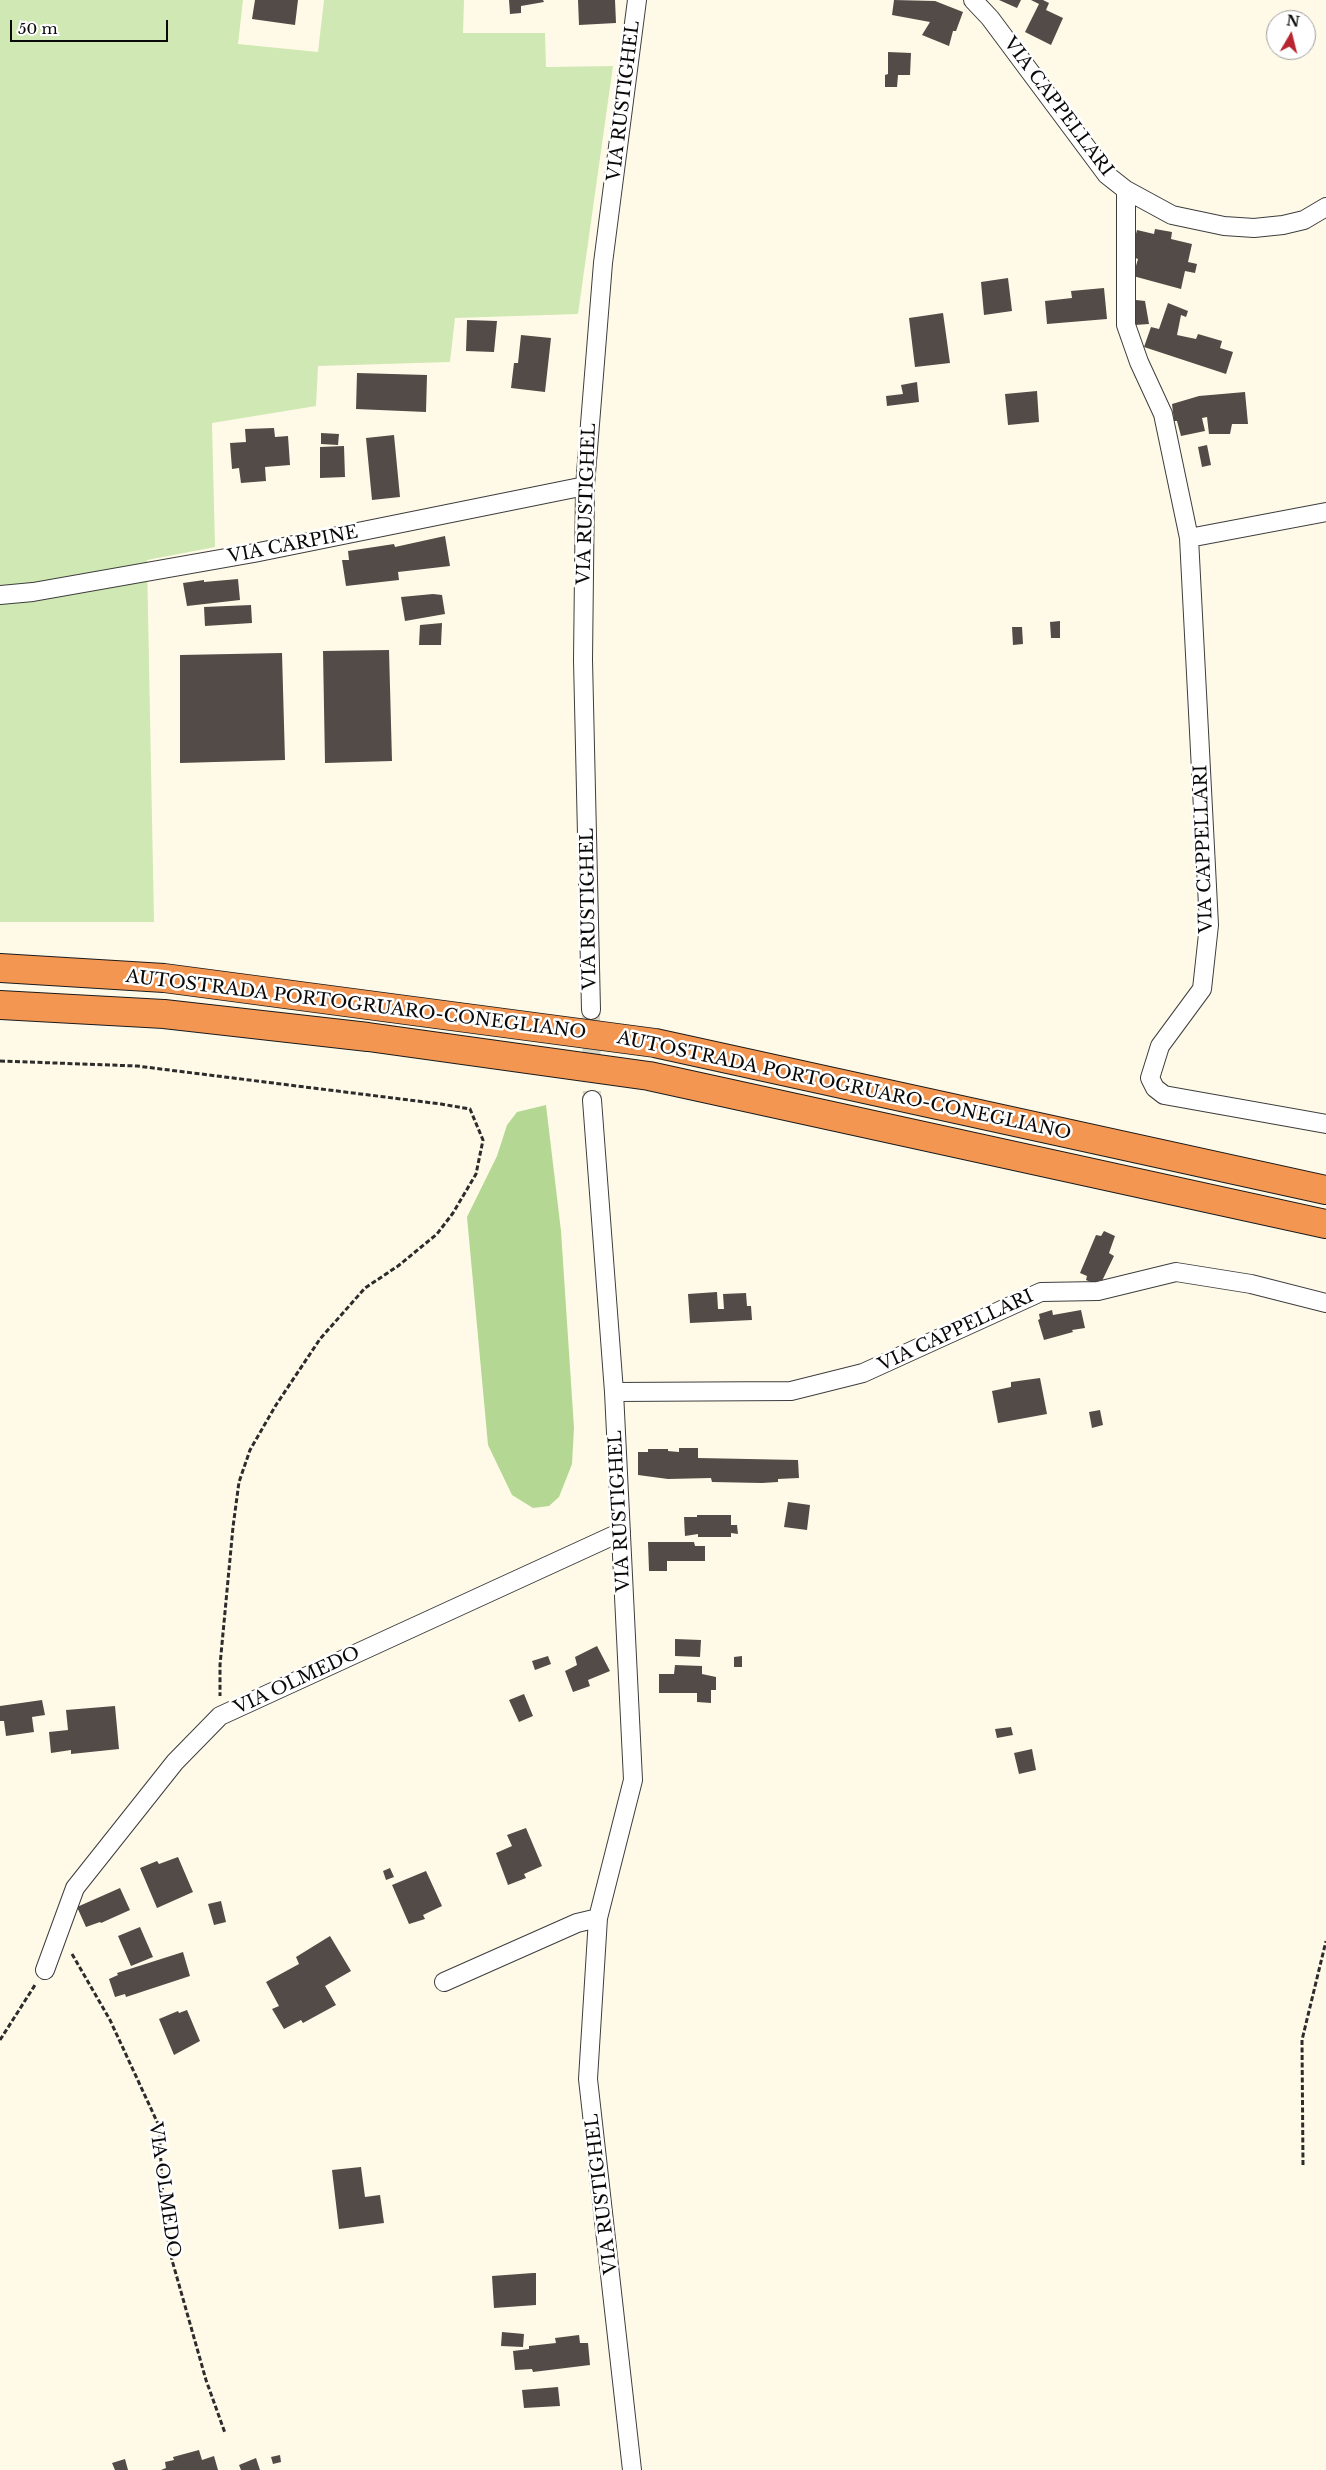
<!DOCTYPE html>
<style>
body{margin:0}
#map{position:relative;width:1326px;height:2470px;overflow:hidden;background:#fffae8;font-family:"Libre Baskerville",serif}
canvas{display:block}
.north{position:absolute;left:1266px;top:10px;width:50px;height:50px;box-sizing:border-box;background:#fff;border:1px solid #9d9d9d;border-radius:50%;rotate:8deg;font-size:14px;font-weight:700;line-height:20px;text-align:center;color:#0a0a0a}
.north::after{content:'';display:block;margin:auto;width:18px;height:22px;background:#b82531;clip-path:polygon(50% 0,100% 100%,50% 72%,0 100%)}
.scale{position:absolute;left:10px;top:20px;width:158px;height:22px;box-sizing:border-box;border:2px solid #0a0a0a;border-top:0;padding-left:6px;font-size:15px;line-height:18px;white-space:nowrap;color:#0a0a0a;-webkit-text-stroke:4px #fff;paint-order:stroke}
</style>
<div id="map">
<canvas width="1326" height="2470"></canvas>
<div class="north">N</div>
<div class="scale">50 m</div>
</div>
<script>
const c = document.querySelector('canvas').getContext('2d');
c.lineJoin = 'round';
function paint(path, color) { c.fillStyle = color; c.fill(path, 'evenodd'); }
const poly = rows => new Path2D(rows.map(r => 'M' + r).join(''));
function stroke(path, color, width, dash) { c.strokeStyle = color; c.lineWidth = width; c.lineCap = dash ? 'butt' : 'round'; c.setLineDash(dash || []); c.stroke(path); }
function label(font, color, halo, rows, align = 'center') {
  c.font = font + ' "Libre Baskerville",serif'; c.lineWidth = 5; c.setLineDash([]); c.textBaseline = 'middle'; c.strokeStyle = halo; c.fillStyle = color; for (const [text, x, y, turn = 0] of rows) {
    c.save(); c.translate(x, y); c.rotate((+turn || 0) * Math.PI / 180); c.textAlign = isNaN(turn) ? turn : align; if (halo) c.strokeText(text, 0, 0); c.fillText(text, 0, 0); c.restore();
  }
}
paint(poly([
 [0,0,243,0,238,44,318,52,324,0,464,0,463,33,545,33,546,67,613,66,578,314,455,318,450,362,318,366,316,406,212,423,215,547,147,560,154,922,0,922]
]), '#d0e8b3');
paint(poly([
 [546,1105,561,1231,574,1428,572,1464,559,1497,549,1506,533,1508,512,1495,488,1445,467,1217,497,1156,507,1125,517,1112]
]), '#b4d893');
paint(poly([
 [255,0,298,0,295,25,252,19],
 [509,0,543,0,544,2,521,6,521,13,510,14],
 [578,0,615,0,616,23,579,25],
 [894,0,935,1,963,12,956,31,953,31,949,46,922,35,930,22,892,15],
 [999,0,1021,0,1017,8],
 [1031,0,1043,0,1049,3,1046,10,1063,18,1051,45,1025,32,1039,4],
 [888,52,911,53,910,75,898,75,897,87,885,87,885,75,888,74],
 [1155,229,1172,232,1171,239,1192,244,1188,262,1197,264,1195,273,1185,271,1181,289,1133,276,1138,259,1130,256,1137,230,1154,234],
 [1008,278,1012,311,984,315,981,282],
 [1104,288,1107,319,1047,324,1045,301,1072,298,1071,291],
 [1136,300,1145,301,1149,324,1135,325],
 [1168,303,1188,311,1186,317,1181,315,1177,335,1196,339,1198,334,1222,341,1220,348,1233,352,1226,374,1144,347,1151,327,1159,329],
 [943,313,950,363,915,367,909,318],
 [467,320,497,321,494,352,466,351],
 [521,335,551,338,545,392,511,388,514,363,518,363],
 [357,373,427,375,426,412,356,409],
 [917,382,919,402,887,406,886,396,903,394,901,385],
 [1037,391,1039,422,1008,425,1005,394],
 [1245,392,1248,424,1232,424,1230,434,1209,434,1207,417,1202,418,1205,431,1181,436,1177,421,1174,421,1172,404,1199,396],
 [274,428,275,437,288,436,290,465,265,467,266,481,241,483,239,468,232,469,230,443,246,442,245,429],
 [321,433,339,434,338,445,321,444],
 [394,435,400,497,372,500,366,438],
 [1207,445,1211,465,1202,467,1198,447],
 [344,446,345,477,320,478,320,447],
 [445,536,450,566,398,572,399,580,346,586,342,560,349,560,348,551,394,544,395,547],
 [238,579,240,600,187,606,183,583,204,580,204,582],
 [433,594,442,595,445,614,405,621,401,597],
 [251,605,252,623,205,626,204,607],
 [1060,621,1060,638,1051,638,1050,622],
 [442,623,441,645,419,645,420,625],
 [1012,627,1022,627,1023,644,1013,645],
 [389,650,392,761,325,763,323,651],
 [282,653,285,760,180,763,180,655],
 [1104,1231,1115,1236,1109,1253,1114,1256,1102,1281,1100,1280,1097,1285,1086,1280,1087,1276,1080,1273,1096,1235,1101,1236],
 [717,1292,718,1309,724,1309,723,1294,746,1293,747,1306,751,1306,752,1320,690,1323,688,1294],
 [1052,1310,1053,1315,1081,1310,1085,1328,1072,1330,1073,1332,1044,1340,1038,1320,1040,1319,1039,1314],
 [1040,1378,1047,1414,998,1423,992,1391,1011,1387,1011,1382],
 [1100,1410,1103,1425,1092,1428,1089,1412],
 [679,1448,698,1448,698,1458,798,1460,799,1478,778,1479,778,1482,762,1483,712,1482,711,1478,668,1479,638,1475,638,1452,648,1452,648,1449,668,1449,668,1451,679,1452],
 [788,1502,810,1505,807,1530,784,1527],
 [697,1515,731,1515,731,1525,737,1525,738,1534,731,1533,731,1537,698,1537,698,1534,685,1536,684,1517,697,1517],
 [648,1542,694,1542,695,1546,705,1546,705,1561,667,1561,667,1571,649,1571],
 [675,1639,701,1640,700,1657,675,1656],
 [597,1646,610,1671,588,1680,590,1686,573,1692,565,1671,577,1665,575,1657],
 [548,1656,551,1664,535,1670,532,1661],
 [742,1656,742,1667,734,1667,734,1657],
 [675,1665,702,1666,702,1674,716,1677,716,1690,711,1690,711,1703,697,1702,697,1693,659,1693,659,1674,674,1674],
 [524,1694,533,1716,519,1722,509,1700],
 [42,1700,45,1715,32,1717,34,1732,6,1736,4,1721,0,1721,0,1706],
 [115,1706,119,1749,71,1754,71,1750,51,1753,49,1732,68,1730,66,1710],
 [1011,1727,1013,1735,997,1738,995,1729],
 [1032,1749,1036,1770,1019,1774,1014,1753],
 [526,1828,542,1866,524,1874,526,1878,508,1885,496,1853,512,1846,507,1835],
 [178,1857,193,1892,157,1908,140,1868,157,1861,159,1864],
 [390,1868,394,1877,386,1880,383,1871],
 [426,1871,442,1906,423,1915,425,1919,409,1924,392,1885],
 [120,1888,130,1910,101,1923,100,1922,86,1927,77,1907],
 [221,1901,226,1922,214,1925,208,1904],
 [140,1927,153,1957,131,1966,118,1936],
 [330,1936,351,1971,325,1986,336,2005,303,2023,301,2020,284,2029,272,2009,279,2006,266,1982,299,1964,296,1957],
 [183,1952,190,1976,126,1997,125,1994,115,1997,109,1979,118,1975,117,1973],
 [187,2010,200,2041,174,2055,159,2019,178,2011,179,2013],
 [361,2167,365,2197,380,2195,384,2223,339,2229,332,2170],
 [533,2273,536,2273,536,2305,494,2308,492,2276],
 [502,2332,524,2334,523,2347,501,2346],
 [579,2335,580,2343,588,2343,590,2365,533,2372,532,2369,515,2370,513,2351,529,2349,529,2346,556,2343,555,2338],
 [558,2387,560,2406,524,2408,522,2390],
 [199,2450,202,2460,214,2456,218,2470,161,2470,166,2468,165,2462,174,2460,173,2457],
 [280,2455,281,2462,273,2464,271,2457],
 [256,2458,260,2470,241,2470,239,2465],
 [125,2459,128,2470,115,2470,112,2463]
]), '#534b47');
stroke(poly([
 [591,1010,592,1100]
]), '#dad6c7', 18, [18, 9]);
const street = poly([
 [973,0,990,18,1107,175,1126,190,1126,325,1139,362,1163,414,1189,538,1209,925,1202,989,1160,1046,1150,1078,1155,1088,1164,1095,1326,1124],
 [1126,190,1172,215,1224,226,1254,228,1283,225,1304,220,1326,207],
 [1189,538,1326,512],
 [0,595,33,592,254,553,585,486],
 [591,1010,583,660,585,486,603,263,637,0],
 [592,1100,614,1392,633,1780,598,1918,588,2079,632,2470],
 [614,1392,791,1391,863,1373,1041,1292,1098,1291,1176,1272,1251,1284,1326,1303],
 [45,1970,75,1888,175,1762,220,1716,621,1532],
 [444,1982,577,1923,598,1918]
]);
const highway = poly([
 [0,968,164,978,655,1043,1326,1190],
 [0,1005,164,1014,368,1037,649,1076,1326,1224]
]);
stroke(street, '#3d3d3d', 20);
stroke(highway, '#1b1b1b', 30);
stroke(poly([
 [0,1061,137,1066,441,1104,470,1109,483,1140,476,1174,453,1213,437,1234,398,1266,365,1288,320,1339,276,1405,250,1450,239,1482,233,1527,220,1665,220,1696],
 [72,1954,110,2020,159,2126,164,2219,172,2260,206,2380,225,2433],
 [0,2040,35,1985],
 [1303,2165,1302,2040,1326,1941]
]), '#2c2c2c', 3, [5, 2.5]);
stroke(street, '#fff', 18);
stroke(highway, '#f39652', 28);
label('18px', '#0a0a0a', '#fff', [
 ["VIA RUSTIGHEL",624,101,-83],
 ["VIA CAPPELLARI",1058,107,53],
 ["VIA RUSTIGHEL",587,504,-88],
 ["VIA CARPINE",293,545,-11],
 ["VIA CAPPELLARI",1204,849,-92],
 ["VIA RUSTIGHEL",589,909,-91],
 ["AUTOSTRADA PORTOGRUARO-CONEGLIANO",356,1005,7],
 ["AUTOSTRADA PORTOGRUARO-CONEGLIANO",844,1086,12],
 ["VIA CAPPELLARI",956,1331,-25],
 ["VIA RUSTIGHEL",620,1511,-93],
 ["VIA OLMEDO",297,1681,-25],
 ["VIA OLMEDO",164,2190,82],
 ["VIA RUSTIGHEL",602,2194,-97]
]);
</script>
